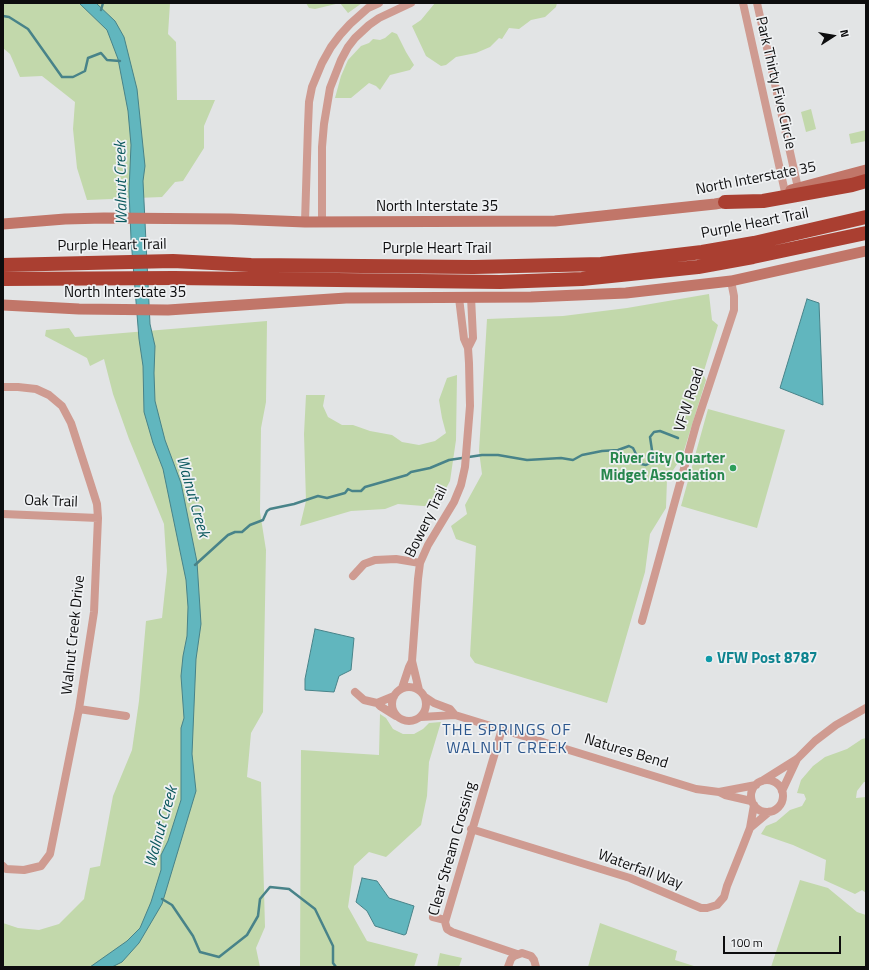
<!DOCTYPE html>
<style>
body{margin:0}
#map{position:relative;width:869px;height:970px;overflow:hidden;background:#e2e4e5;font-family:"Titillium Web",sans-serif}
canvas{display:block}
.frame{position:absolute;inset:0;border:4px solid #0d0d0e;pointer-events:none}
.north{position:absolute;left:813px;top:16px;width:40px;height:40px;-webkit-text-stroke:3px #eff1f3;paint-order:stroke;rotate:78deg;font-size:11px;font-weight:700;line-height:16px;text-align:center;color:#0d0d0e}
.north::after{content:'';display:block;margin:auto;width:14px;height:18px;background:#0d0d0e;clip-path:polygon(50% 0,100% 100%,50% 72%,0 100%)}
.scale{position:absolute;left:723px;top:936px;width:118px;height:18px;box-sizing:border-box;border:2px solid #0d0d0e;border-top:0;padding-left:5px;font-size:12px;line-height:14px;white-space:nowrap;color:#0d0d0e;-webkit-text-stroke:3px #eff1f3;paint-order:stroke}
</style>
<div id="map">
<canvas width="869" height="970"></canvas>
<div class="frame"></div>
<div class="north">N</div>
<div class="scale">100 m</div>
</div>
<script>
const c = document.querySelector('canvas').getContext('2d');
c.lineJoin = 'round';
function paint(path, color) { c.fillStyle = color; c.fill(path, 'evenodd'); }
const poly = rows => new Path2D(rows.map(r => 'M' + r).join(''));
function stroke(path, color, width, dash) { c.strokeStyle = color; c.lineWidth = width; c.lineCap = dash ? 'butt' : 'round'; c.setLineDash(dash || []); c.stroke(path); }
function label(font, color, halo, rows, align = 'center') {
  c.font = font + ' "Titillium Web",sans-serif'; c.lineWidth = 3.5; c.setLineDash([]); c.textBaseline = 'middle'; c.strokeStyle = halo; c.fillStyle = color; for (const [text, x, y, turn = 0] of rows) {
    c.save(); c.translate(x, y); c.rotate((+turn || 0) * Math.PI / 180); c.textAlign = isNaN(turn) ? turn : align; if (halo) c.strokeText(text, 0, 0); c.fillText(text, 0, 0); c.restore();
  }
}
paint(poly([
 [3,3,170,3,168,34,176,42,177,100,215,100,204,126,204,148,183,181,175,182,162,197,87,200,77,168,73,129,75,102,42,76,20,77,10,54,3,48],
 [306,3,362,3,348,13,340,3,315,9,309,8],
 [435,3,557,3,556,7,545,17,531,20,519,29,509,28,502,39,499,38,490,47,476,53,456,57,446,65,441,66,426,56,412,26,421,20],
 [392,32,397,34,406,52,414,65,410,70,390,75,380,90,376,86,369,83,351,98,335,98,341,76,348,60,361,46,369,43,373,39,380,40,385,38],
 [811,109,816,129,806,132,801,112],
 [866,130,866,141,851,144,849,134],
 [709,294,712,320,718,325,703,374,706,380,682,457,667,479,666,508,650,534,645,572,607,703,475,663,470,656,476,546,456,539,451,526,467,514,465,505,482,474,479,451,487,319,563,316,627,308],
 [267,321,266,402,261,428,260,512,266,550,263,712,251,733,247,777,261,782,265,927,256,948,260,967,3,967,3,923,18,928,39,930,59,924,84,899,90,868,100,866,113,796,132,750,139,701,146,621,162,618,167,571,164,524,129,439,113,394,104,359,90,366,87,358,45,336,46,330,69,328,75,337],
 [457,375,456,440,450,481,436,507,398,504,385,509,351,511,300,526,306,501,304,434,306,395,325,395,323,406,328,417,342,425,353,425,370,431,392,435,402,442,419,445,435,441,446,433,442,418,439,400,447,378],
 [708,409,785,430,757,528,681,506],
 [380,714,386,718,393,729,403,734,414,734,423,729,429,723,441,722,429,762,427,796,421,825,386,857,369,852,354,866,348,907,367,941,418,954,414,967,300,967,301,750,379,755],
 [866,738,866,782,864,782,857,791,856,798,866,797,866,893,862,890,855,894,824,880,826,860,793,845,761,834,766,826,776,822,790,810,802,806,806,799,804,794,797,793,801,780,813,766,825,757,847,749,862,739],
 [800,880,828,888,857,912,866,915,866,967,771,967],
 [600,923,677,951,675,960,697,967,588,967],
 [440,953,462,958,459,967,437,967]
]), '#c2d8ab');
const water = poly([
 [79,3,96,3,115,21,124,37,137,89,145,166,143,181,150,324,155,346,154,373,155,401,165,440,181,483,197,562,201,624,196,659,192,754,196,791,162,904,139,943,122,962,112,967,90,967,127,941,140,928,151,902,161,870,161,855,168,841,181,800,181,728,184,718,181,676,183,656,187,636,188,607,186,580,163,469,153,443,144,412,143,366,139,339,131,239,129,191,131,145,128,111,118,59,107,30,79,3],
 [807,299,819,303,823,405,780,388,807,299],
 [315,629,354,638,351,670,339,676,334,692,305,690,305,679,315,629],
 [362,878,377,881,389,898,414,906,406,934,404,935,375,926,367,911,356,902,362,878]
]);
paint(water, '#61b6be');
stroke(water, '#488389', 1);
stroke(poly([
 [101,10,103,3],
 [3,16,9,17,28,29,62,77,73,77,85,71,88,58,101,53,107,60,120,61],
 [195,565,228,535,235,532,242,532,250,525,263,520,267,511,270,509,294,504,318,496,327,498,345,493,348,489,352,491,361,491,365,487,407,475,411,472,430,468,449,460,482,455,498,455,527,460,561,458,573,460,582,455,602,451,618,450,629,446,633,448,641,464,646,465,650,463,653,457,650,437,654,432,660,431,678,438],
 [162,899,172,905,193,936,200,952,219,957,247,935,258,916,260,899,270,887,289,889,315,909,333,946,333,963,336,967]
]), '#488389', 2.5);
stroke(poly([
 [743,3,785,192],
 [757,3,798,188],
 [305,222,308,126,309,102,312,87,322,63,331,47,340,35,350,24,368,8,379,3],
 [322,222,322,147,324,124,330,88,341,60,348,47,355,38,369,25,379,18,411,3],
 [468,348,473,338,471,297],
 [3,387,18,387,36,389,49,395,62,406,71,423,91,485,97,504,98,518,94,612,79,709,50,854,41,866,24,870,6,869,3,866],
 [3,514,98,518],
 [353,576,364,564,375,560,396,559,420,563],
 [642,621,696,425,734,310,734,296,731,281],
 '392 704a17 17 0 1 1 34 0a17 17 0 1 1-34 0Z',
 [402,688,409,667,412,661],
 [419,690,412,661,418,579,420,563,428,545,454,502,461,485,465,467,470,406,469,363,468,348,464,339,459,298],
 [355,692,364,700,377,703,394,696],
 [425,697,434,703,450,709,455,715],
 [377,703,380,706,396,716],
 [79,709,126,716],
 [421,717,455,715,696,789,719,792,725,795,751,801],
 [502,729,445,922,447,929,452,932,517,954],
 '751 796a16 16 0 1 1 32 0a16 16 0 1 1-32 0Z',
 [762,781,797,759,815,741,836,725,866,708],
 [782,791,797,759],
 [719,792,756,785],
 [750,828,769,812],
 [471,829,630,878,701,908,707,908,717,905,724,897,727,886,743,846,750,828,754,805],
 [433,917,445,920],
 [508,967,511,959,514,956,522,953,531,956,534,960,536,967]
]), '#cf9b91', 8);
stroke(poly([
 [791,190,866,170],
 [3,224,65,219,104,218,231,219,305,222,555,221,715,204,733,201],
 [3,305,79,309,168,310,346,298,531,297,626,293,731,281,866,251]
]), '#c17669', 11);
stroke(poly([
 [725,202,763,201,852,185,866,181],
 [3,265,173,261,251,265,474,267,601,264,702,252,754,243,866,217],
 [3,279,174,278,500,282,582,279,698,267,753,257,866,233]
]), '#aa3f31', 14);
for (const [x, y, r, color] of [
 [733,468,4,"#2e9e5b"],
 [709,659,4,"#0f9aa8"]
]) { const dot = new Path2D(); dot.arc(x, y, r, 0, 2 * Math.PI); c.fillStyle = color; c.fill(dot); stroke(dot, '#eff1f3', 1.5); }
label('15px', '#0d0d0e', '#eff1f3', [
 ["Park Thirty Five Circle",775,83,77],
 ["North Interstate 35",756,179,-11],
 ["North Interstate 35",437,207],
 ["Purple Heart Trail",755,224,-11],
 ["Purple Heart Trail",112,246,-1],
 ["Purple Heart Trail",437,249],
 ["North Interstate 35",125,293],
 ["VFW Road",690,400,-72],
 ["Oak Trail",51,502,2],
 ["Bowery Trail",427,522,-64],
 ["Walnut Creek Drive",74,635,-84],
 ["Natures Bend",626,752,17],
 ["Clear Stream Crossing",453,849,-74],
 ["Waterfall Way",640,870,20]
]);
label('bold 15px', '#27864d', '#eff1f3', [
 ["River City Quarter",725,459],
 ["Midget Association",725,476]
], 'right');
label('bold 15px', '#0d838f', '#eff1f3', [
 ["VFW Post 8787",717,659]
], 'left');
label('italic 16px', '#0b585d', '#eff1f3', [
 ["Walnut Creek",122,183,-91],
 ["Walnut Creek",192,497,74],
 ["Walnut Creek",162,827,-74]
]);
c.letterSpacing = '1px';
label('16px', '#2d578d', '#eff1f3', [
 ["THE SPRINGS OF",507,731],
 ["WALNUT CREEK",507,749]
]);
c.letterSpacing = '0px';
</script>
